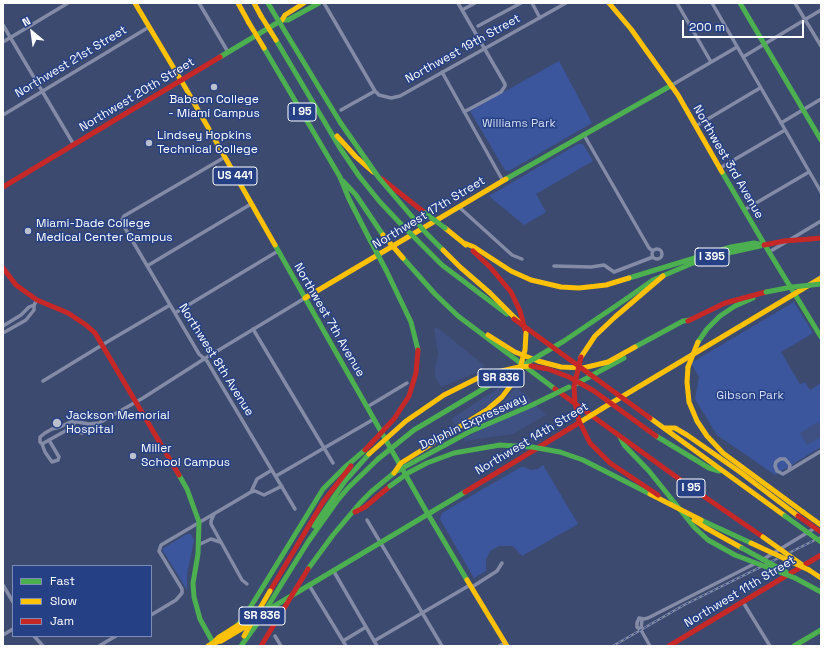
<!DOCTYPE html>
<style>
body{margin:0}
#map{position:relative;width:824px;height:649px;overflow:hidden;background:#3c4a70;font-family:"Space Grotesk",sans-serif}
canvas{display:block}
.frame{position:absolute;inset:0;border:4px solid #fff;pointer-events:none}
.legend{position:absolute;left:12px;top:565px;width:140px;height:72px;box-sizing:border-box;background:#264086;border:1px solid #7d8cb6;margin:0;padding:5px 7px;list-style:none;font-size:12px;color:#fff}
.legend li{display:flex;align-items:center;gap:8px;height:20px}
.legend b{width:20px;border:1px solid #7d8cb6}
.north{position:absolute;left:12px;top:12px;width:40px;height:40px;-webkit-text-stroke:3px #264086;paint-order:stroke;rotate:331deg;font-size:11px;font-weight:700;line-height:16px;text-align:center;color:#fff}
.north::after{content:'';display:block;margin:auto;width:14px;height:18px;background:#fff;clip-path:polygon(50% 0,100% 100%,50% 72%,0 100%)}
.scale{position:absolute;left:682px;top:20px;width:122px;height:18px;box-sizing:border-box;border:2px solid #fff;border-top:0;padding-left:5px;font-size:12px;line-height:14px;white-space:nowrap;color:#fff;-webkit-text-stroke:3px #264086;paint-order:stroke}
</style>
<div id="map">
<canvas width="824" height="649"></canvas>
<div class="frame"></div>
<ul class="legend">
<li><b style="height:5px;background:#4caf50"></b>Fast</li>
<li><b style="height:5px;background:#ffc107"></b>Slow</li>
<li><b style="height:5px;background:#c62828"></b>Jam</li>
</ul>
<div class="north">N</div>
<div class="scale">200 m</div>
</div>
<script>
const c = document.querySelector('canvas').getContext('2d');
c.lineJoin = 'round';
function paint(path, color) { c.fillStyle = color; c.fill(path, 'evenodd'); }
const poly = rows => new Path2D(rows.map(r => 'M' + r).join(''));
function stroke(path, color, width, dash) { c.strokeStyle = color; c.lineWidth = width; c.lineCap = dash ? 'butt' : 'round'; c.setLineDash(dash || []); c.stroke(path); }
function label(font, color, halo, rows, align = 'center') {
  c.font = font + ' "Space Grotesk",sans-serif'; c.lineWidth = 3; c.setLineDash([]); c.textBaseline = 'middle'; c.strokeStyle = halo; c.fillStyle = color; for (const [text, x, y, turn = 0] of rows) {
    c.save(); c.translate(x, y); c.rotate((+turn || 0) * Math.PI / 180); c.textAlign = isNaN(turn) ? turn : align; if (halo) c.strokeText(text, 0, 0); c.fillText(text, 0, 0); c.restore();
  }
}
paint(poly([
 [559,61,592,123,509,171,505,170,470,111],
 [578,144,583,144,593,161,536,194,546,212,524,225,489,196],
 [794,302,813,333,781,352,800,384,805,382,810,390,821,383,821,447,775,475,717,435,695,399,699,377,691,363],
 [543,465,578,524,522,556,513,546,499,546,490,551,486,559,486,571,474,578,440,519,442,513,521,467,524,467,531,470,538,469],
 [187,534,191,534,194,540,187,574,187,590,162,549]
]), '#3b569c');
paint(poly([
 [437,327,485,366,473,374,441,387,435,377,435,367,438,354,434,329],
 [509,381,522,392,546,415,513,434,465,441,451,419],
 [818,422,821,427,821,437,807,445,800,433]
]), '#3f5082');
paint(poly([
 [510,380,517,385,502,404,502,405,467,430,534,401,461,440,453,426,490,404,501,393]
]), '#3c4a70');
stroke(poly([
 [199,3,228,52],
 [324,3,375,91,379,95,391,98,400,96,566,3],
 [458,3,505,84,505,86,501,92,464,112],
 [532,3,540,18],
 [677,3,711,62],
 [712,3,821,192],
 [795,3,821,46],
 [462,10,475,3],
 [3,25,74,145],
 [478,26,521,3],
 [3,42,68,3],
 [743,57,821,10],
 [442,72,503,181],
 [672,85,737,47],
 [341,110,375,91],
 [3,115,149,27],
 [781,123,821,99],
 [696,126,760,88],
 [584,135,649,248,653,251],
 [225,157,124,216,122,220,122,223,199,354,207,361,295,509],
 [720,168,785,130],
 [459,207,512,255,522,259],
 [744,210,809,172],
 [791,239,821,221],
 '652 254a5 5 0 1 1 10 0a5 5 0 1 1-10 0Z',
 [769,252,786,242],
 [147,266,251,204],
 [554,266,591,267,604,265,614,272,653,257],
 [175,313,278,251],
 [3,326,21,315,29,307,34,305],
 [253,329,333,463],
 [3,333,26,320,34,310,34,305,37,300],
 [43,381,107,342,170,305],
 [367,407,407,383],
 [99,423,89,424,72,421,60,427,52,429,45,433,40,437,40,442,42,444,67,430,82,433,90,431,97,427,99,423,143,398,204,359,305,298],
 [75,432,72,427,74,423,76,422],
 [42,444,45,452,52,462,58,460,59,457,49,440],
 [789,470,790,465,785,459,780,459,776,462,775,466,777,471,783,474,821,451],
 [276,476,374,419],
 [251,492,255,491,264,495,282,486],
 [214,514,211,521,211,524,242,580,247,584],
 [367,520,442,646],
 [198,545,211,539,220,542],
 [762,560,815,528],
 [333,570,377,646],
 [3,585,13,602],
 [309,585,346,646],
 [472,587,497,571,502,563],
 [743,602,770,646],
 [151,615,176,600,182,593,182,589,159,551,161,545,251,492,257,479,272,470],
 [641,630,642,619],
 [3,635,13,629],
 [34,636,43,646],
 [275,636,281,646],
 [343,641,366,627],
 [374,641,470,585],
 [99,646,116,636],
 [499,646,505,643],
 [650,646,641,630,637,627,637,623,639,618,644,619,648,618,756,563]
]), '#838ba6', 3.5);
stroke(poly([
 [268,3,272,10],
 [740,3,821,140],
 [276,40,340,148,359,176,380,202,399,222],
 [264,48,340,177,349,199,370,240],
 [220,57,282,20,288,20,319,3],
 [722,172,769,252,821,337],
 [506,179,672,85],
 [343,181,356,195,383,235],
 [275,245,425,509,467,580],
 [403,258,435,294,458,316,555,389],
 [386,270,411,322,418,350],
 [629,278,731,247,754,243,764,245],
 [626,299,653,280,693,263,719,255,760,246],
 [698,342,707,329,720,316,735,306,753,298],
 [635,347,683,321,690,320],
 [576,384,624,358],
 [656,436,709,468,719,471],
 [620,437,624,445,649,471,694,527,708,540,735,555],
 [179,475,187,489,199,522,198,554,193,583,194,597,200,619,215,646],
 [701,520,751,543],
 [314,526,345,481,369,454],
 [308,569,333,535,360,503,372,491,394,473],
 [795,578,821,592],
 [281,585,308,542,337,501,348,488,378,459],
 [266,611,465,492],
 [236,627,245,616,323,489,344,468,365,450],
 [794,646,821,630]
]), '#4caf50', 5);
stroke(poly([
 [135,3,185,87,275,245],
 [238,3,249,23],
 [254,3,261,16],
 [609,3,631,29,678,95,722,172],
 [282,20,285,15,304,3],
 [337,136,356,157,373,172],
 [445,228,466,245],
 [464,243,474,247,511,271,531,280,561,287,579,288,606,285,629,278],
 [305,298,506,179],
 [488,335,515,352,538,361,561,367,583,368,608,362,635,347],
 [688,367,687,382,689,402,697,421,707,436,723,453,803,512],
 [603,408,821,278],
 [650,418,785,516],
 [665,428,675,428,687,435,740,472,798,516],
 [706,528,742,548],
 [809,570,821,578],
 [467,580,507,646],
 [213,643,219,637,246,620,255,617],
 [208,646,213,643,221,641,248,625,250,622]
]), '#ffc107', 5);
stroke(poly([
 [382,179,425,213],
 [3,187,220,57],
 [810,239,821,238],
 [473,251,490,267,511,292,520,311,525,330],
 [3,268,16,285,37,300,68,313,86,325,95,333,179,475],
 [688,321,725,303,766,292],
 [555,389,686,484,763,537],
 [465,492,582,421],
 [355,512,365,507,390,486],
 [270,591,323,502,351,466],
 [669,646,821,555]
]), '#c62828', 5);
const rail = poly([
 [613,646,684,605,821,537]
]);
stroke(rail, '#838ba4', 2.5);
stroke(rail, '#264086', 1, [3]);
stroke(poly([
 [272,10,340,122,379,178,426,233,443,250],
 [425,213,445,228],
 [399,222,442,265,507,314],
 [370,240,386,270],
 [766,292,792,287,821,284],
 [378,459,414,430,564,341,626,299],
 [397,471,469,432,530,406,569,387],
 [390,486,408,473,427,463,454,453,500,445,532,447,560,452,583,460,650,494],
 [785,516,821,542],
 [742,548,786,572],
 [735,555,795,578],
 [241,646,257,624,281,585]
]), '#4caf50', 5);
stroke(poly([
 [261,16,276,40],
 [249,23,264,48],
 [383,235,403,258],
 [443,250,460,267,490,293,518,321],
 [581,357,595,336,615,317,663,276],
 [688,367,698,342],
 [582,421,603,408],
 [369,454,406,421,444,395,484,375,519,367,531,366],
 [394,473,401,463,488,409,502,397,515,380,520,368,525,350,526,333],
 [650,494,701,520],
 [803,512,821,525],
 [694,520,706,528],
 [763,537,801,564],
 [751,543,809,570],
 [244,636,270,591]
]), '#ffc107', 5);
stroke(poly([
 [764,245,784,241,810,239],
 [514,319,650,418],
 [581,357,574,387,575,402,579,421,590,443,610,463,658,495],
 [531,366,548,369,569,377,594,391,656,436],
 [365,450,394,419,409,396,416,373,418,350],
 [798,516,821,532],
 [261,646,308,569]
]), '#c62828', 5);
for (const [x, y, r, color] of [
 [214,87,4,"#bbc0cd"],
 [149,143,4,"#bbc0cd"],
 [28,231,4,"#bbc0cd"],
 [57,423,5,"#bbc0cd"],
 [133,456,4,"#bbc0cd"]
]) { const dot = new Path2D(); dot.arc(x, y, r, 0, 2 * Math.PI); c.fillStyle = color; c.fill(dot); stroke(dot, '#264086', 1.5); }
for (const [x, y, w] of [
 [302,112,28],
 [235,176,44],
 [712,257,34],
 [501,378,46],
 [691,488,28],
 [262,616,46]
]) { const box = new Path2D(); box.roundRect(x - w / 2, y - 9, w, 18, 3); c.fillStyle = '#264086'; c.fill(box); stroke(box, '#fff', 1); }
label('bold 11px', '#fff', null, [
 ["I 95",302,112],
 ["US 441",235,176],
 ["I 395",712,257],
 ["SR 836",501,378],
 ["I 95",691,488],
 ["SR 836",262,616]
]);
label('12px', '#fff', '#264086', [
 ["Northwest 19th Street",463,49,-29],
 ["Northwest 21st Street",71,62,-31],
 ["Northwest 20th Street",137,95,-31],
 ["Northwest 3rd Avenue",728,162,60],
 ["Northwest 17th Street",429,213,-31],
 ["Northwest 7th Avenue",329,320,60],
 ["Northwest 8th Avenue",216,360,58],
 ["Dolphin Expressway",473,422,-25],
 ["Northwest 14th Street",532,439,-31],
 ["Northwest 11th Street",740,592,-31]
]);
label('12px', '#fff', '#264086', [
 ["Babson College",214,100,"center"],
 ["- Miami Campus",214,114,"center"],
 ["Lindsey Hopkins",157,136],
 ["Technical College",157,150],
 ["Miami-Dade College",36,224],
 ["Medical Center Campus",36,238],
 ["Jackson Memorial",66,416],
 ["Hospital",66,430],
 ["Miller",141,449],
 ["School Campus",141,463]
], 'left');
label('12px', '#d5def6', '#264086', [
 ["Williams Park",519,124],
 ["Gibson Park",750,396]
]);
</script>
